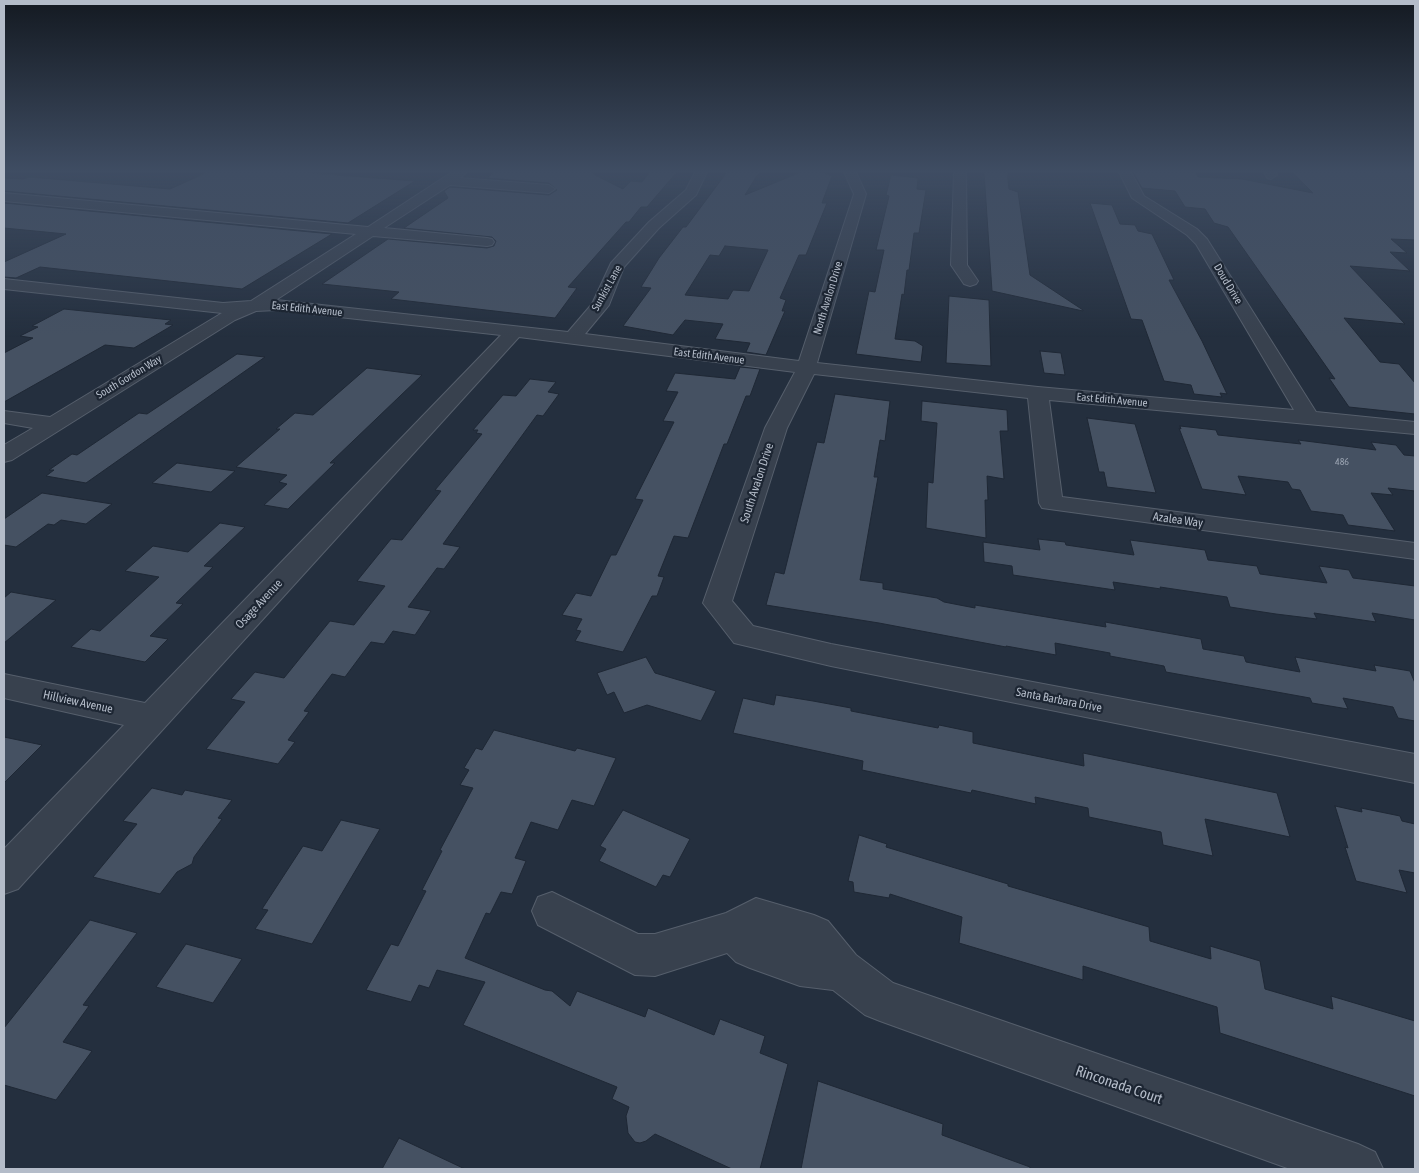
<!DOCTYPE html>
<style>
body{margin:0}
#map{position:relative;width:1419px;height:1173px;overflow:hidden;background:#242f3e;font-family:"Asap Condensed",sans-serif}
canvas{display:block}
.frame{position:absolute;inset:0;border:5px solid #b4bcc9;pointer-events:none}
</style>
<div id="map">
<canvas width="1419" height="1173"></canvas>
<div class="frame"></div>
</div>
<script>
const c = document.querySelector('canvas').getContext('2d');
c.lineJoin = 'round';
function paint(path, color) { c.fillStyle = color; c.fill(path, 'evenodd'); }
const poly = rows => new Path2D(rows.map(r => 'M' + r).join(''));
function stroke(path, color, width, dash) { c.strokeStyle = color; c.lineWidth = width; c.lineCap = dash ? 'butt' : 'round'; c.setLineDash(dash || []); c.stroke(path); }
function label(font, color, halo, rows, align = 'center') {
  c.font = font + ' "Asap Condensed",sans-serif'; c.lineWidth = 4.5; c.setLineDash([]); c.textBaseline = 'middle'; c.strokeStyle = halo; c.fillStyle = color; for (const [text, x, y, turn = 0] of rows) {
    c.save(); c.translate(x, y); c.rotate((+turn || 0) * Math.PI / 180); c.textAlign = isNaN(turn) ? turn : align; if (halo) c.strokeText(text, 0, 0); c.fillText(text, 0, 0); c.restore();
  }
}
const building = poly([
 [208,172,296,172,415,181,348,223,4,191,4,178,23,179,29,177,170,189,208,172],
 [495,172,589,172,623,189,631,181,642,182,650,172,677,172,647,207,641,207,629,222,626,222,568,287,577,288,555,318,391,299,399,292,322,284,388,239,487,248,494,246,496,241,492,237,404,228,448,198,444,191,450,187,549,195,557,190,549,183,487,178,495,172],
 [727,172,759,172,745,195,801,172,819,172,832,176,822,203,827,203,806,255,799,255,780,298,786,300,782,311,785,311,766,355,746,352,750,343,715,339,723,324,685,320,673,335,623,326,651,288,641,287,659,258,683,227,686,227,727,172],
 [725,246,768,250,749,291,733,290,728,299,685,295,710,255,719,256,725,246],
 [984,172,1007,172,1009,189,1018,192,1030,275,1083,310,1083,311,992,291,984,172],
 [1133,172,1195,173,1198,177,1242,179,1313,193,1292,172,1415,172,1415,240,1391,239,1407,253,1390,252,1410,271,1350,266,1405,324,1344,318,1380,362,1399,364,1415,383,1415,414,1349,407,1329,378,1335,379,1228,227,1214,223,1205,209,1185,207,1175,191,1142,188,1133,172],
 [891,175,918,178,917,189,926,190,919,233,914,233,909,270,907,270,904,295,902,294,895,339,915,341,923,346,921,362,856,354,869,291,875,292,884,250,876,250,889,196,886,195,891,175],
 [4,203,332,234,242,289,40,267,16,278,4,277,4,262,66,234,4,228,4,203],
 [1090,203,1112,205,1120,224,1135,225,1138,231,1152,234,1174,280,1169,280,1202,341,1227,394,1220,393,1222,397,1194,394,1191,385,1164,381,1142,320,1131,319,1090,203],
 [949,296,989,300,991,366,946,363,949,296],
 [64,309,171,320,165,324,173,325,134,348,105,345,4,402,4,353,33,338,20,336,38,327,32,326,64,309],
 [1040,351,1061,353,1065,375,1044,373,1040,351],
 [237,354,265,357,86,483,46,476,54,470,49,470,72,454,77,455,139,413,147,414,237,354],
 [740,367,760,369,750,396,746,396,727,444,724,444,688,538,674,536,658,576,664,577,657,596,652,596,623,652,575,641,581,631,576,630,582,619,562,615,576,593,591,596,611,555,616,555,643,500,635,499,674,422,663,421,678,392,666,391,675,373,735,379,740,367],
 [367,368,422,375,330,463,335,463,288,509,264,505,287,484,279,482,287,475,236,467,280,429,276,429,295,413,313,415,367,368],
 [530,379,556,382,548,392,559,394,543,416,537,415,443,544,460,547,444,569,437,568,408,607,431,611,415,635,393,631,384,644,371,642,345,677,332,674,304,711,309,712,288,740,295,742,278,764,206,749,245,702,231,699,255,672,284,678,330,621,354,625,385,586,357,581,391,539,402,540,441,491,435,490,482,434,476,433,478,430,473,430,503,395,516,396,530,379],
 [835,394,890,401,885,441,880,440,874,477,878,477,860,580,883,583,883,589,937,598,944,602,975,608,975,605,1106,627,1105,622,1201,639,1203,649,1244,656,1246,662,1300,672,1295,657,1376,671,1374,665,1410,671,1415,683,1415,721,1398,718,1393,707,1343,698,1348,709,1312,703,1310,698,1166,672,1164,666,1110,656,1110,653,1055,643,1056,655,1006,646,1006,647,879,623,766,605,775,572,784,574,817,442,824,443,835,394],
 [922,401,1007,410,1008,431,1000,431,1004,479,987,476,988,500,985,500,986,538,926,528,928,482,933,483,937,423,921,421,922,401],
 [1087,418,1135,424,1156,493,1107,487,1104,472,1099,472,1087,418],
 [1180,426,1216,430,1218,435,1301,444,1298,440,1376,450,1371,442,1396,445,1404,455,1415,456,1415,491,1388,488,1393,495,1371,493,1395,531,1348,525,1343,515,1311,511,1300,490,1292,489,1288,482,1238,476,1246,495,1202,489,1179,428,1181,429,1180,426],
 [177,463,235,471,211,492,152,483,177,463],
 [42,493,112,504,86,524,61,520,54,525,48,524,16,547,4,545,4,519,42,493],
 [220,523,245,527,204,566,213,567,176,603,183,604,150,636,168,639,145,662,71,647,91,629,100,631,159,577,125,571,153,546,188,552,220,523],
 [1038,539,1065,542,1066,545,1134,555,1130,540,1205,550,1208,560,1257,566,1260,574,1327,583,1319,566,1349,570,1353,578,1415,586,1415,620,1372,613,1376,622,1314,613,1317,619,1276,614,1230,607,1227,597,1160,587,1161,589,1113,582,1115,590,1013,575,1012,566,984,562,983,542,1040,550,1038,539],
 [11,592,56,600,4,643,4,598,11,592],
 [646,657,655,673,716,691,701,721,647,705,624,713,614,692,607,695,597,673,646,657],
 [776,695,813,701,851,708,851,711,938,728,939,725,973,732,973,743,1084,766,1083,753,1277,793,1290,837,1205,819,1213,856,1163,845,1161,832,1089,817,1088,808,1035,797,1036,804,972,790,971,793,862,770,863,761,733,733,743,698,774,705,776,695],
 [494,730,575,751,577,748,616,758,594,806,572,800,558,830,531,822,515,858,526,861,512,894,501,892,490,914,486,913,465,958,545,990,552,991,570,1006,577,991,645,1017,648,1008,714,1035,720,1019,765,1036,760,1053,788,1064,760,1169,732,1169,655,1134,646,1141,640,1143,635,1142,628,1133,626,1116,629,1107,612,1099,617,1087,463,1025,485,982,437,970,429,988,419,985,411,1002,366,990,391,944,398,946,426,891,422,890,442,851,440,850,473,788,460,785,469,770,464,768,476,748,482,750,494,730],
 [4,737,42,745,4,783,4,737],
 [152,788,182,795,185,790,232,800,218,818,222,819,194,857,192,864,177,872,160,894,93,877,137,824,123,821,152,788],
 [1335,806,1362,812,1361,808,1400,816,1402,821,1415,824,1415,873,1399,870,1407,893,1356,881,1345,847,1348,848,1335,806],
 [623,810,690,839,670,877,663,875,656,887,599,861,606,849,600,846,623,810],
 [341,820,380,829,312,944,255,929,268,910,262,909,303,846,322,851,341,820],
 [859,835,887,844,886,847,1008,884,1008,886,1149,927,1150,941,1211,959,1210,946,1260,961,1265,989,1333,1009,1331,996,1415,1021,1415,1096,1220,1033,1217,1007,1083,966,1083,980,959,943,962,917,890,894,889,898,854,892,853,882,848,881,859,835],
 [90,920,137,933,83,1005,89,1006,63,1042,92,1051,56,1100,4,1085,4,1028,90,920],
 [186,944,242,959,213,1003,156,987,186,944],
 [818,1081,943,1124,942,1135,1030,1167,1030,1169,801,1169,818,1081],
 [399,1138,465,1169,382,1169,399,1138]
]);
paint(building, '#455162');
stroke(building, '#1f2835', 1);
const minor = poly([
 [452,172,467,172,460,178,549,185,555,189,549,193,450,185,384,228,487,238,492,239,494,242,492,245,487,246,373,236,276,300,568,332,592,304,611,263,649,222,686,190,695,172,707,172,696,195,659,228,624,267,609,305,585,334,799,361,854,194,844,172,856,172,866,194,817,363,1038,387,1294,410,1196,244,1187,235,1132,198,1119,172,1131,172,1144,196,1197,229,1207,239,1316,412,1415,422,1415,434,1049,400,1062,497,1415,543,1415,559,1042,508,1039,503,1028,398,814,374,787,428,732,601,753,626,831,644,1415,754,1415,783,831,666,734,643,703,603,765,428,795,372,519,337,18,889,4,894,4,849,124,725,4,698,4,674,145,703,501,335,276,310,256,311,235,320,12,460,4,462,4,445,33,428,4,423,4,411,50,417,222,313,4,289,4,279,223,303,251,301,356,234,4,201,4,193,368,227,452,172],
 [954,172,966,172,967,265,978,281,976,284,970,286,964,284,951,265,954,172],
 [1264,172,1276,172,1277,175,1271,179,1267,178,1264,172],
 [552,892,638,934,655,934,726,913,756,898,814,915,828,921,856,955,893,983,1358,1144,1375,1152,1383,1169,1290,1169,880,1021,865,1015,833,990,800,986,750,968,736,962,727,953,655,976,635,975,538,925,532,911,538,897,552,892]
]);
stroke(minor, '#565f6c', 2);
stroke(poly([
 [1367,172,1385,179]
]), '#44595c', 1, [2, 2]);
paint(minor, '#38414e');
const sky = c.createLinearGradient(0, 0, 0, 337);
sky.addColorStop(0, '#141a22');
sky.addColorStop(0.51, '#3f4d63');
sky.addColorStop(1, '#3f4d6300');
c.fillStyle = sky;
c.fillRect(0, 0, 1419, 337);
label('10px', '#98a1af', null, [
 ["486",1342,462]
]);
label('11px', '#b4bcc9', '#1d2633', [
 ["Doud Drive",1228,284,59],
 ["Sunkist Lane",607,288,-61],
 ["North Avalon Drive",828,298,-73],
 ["East Edith Avenue",307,309,6],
 ["East Edith Avenue",709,356,7],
 ["South Gordon Way",129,377,-31],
 ["East Edith Avenue",1112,400,5]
]);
label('12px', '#b4bcc9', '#1d2633', [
 ["South Avalon Drive",757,483,-72],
 ["Azalea Way",1178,520,8],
 ["Osage Avenue",259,604,-47],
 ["Santa Barbara Drive",1059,700,11],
 ["Hillview Avenue",78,702,12]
]);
label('15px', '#b4bcc9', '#1d2633', [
 ["Rinconada Court",1119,1085,19]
]);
</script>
